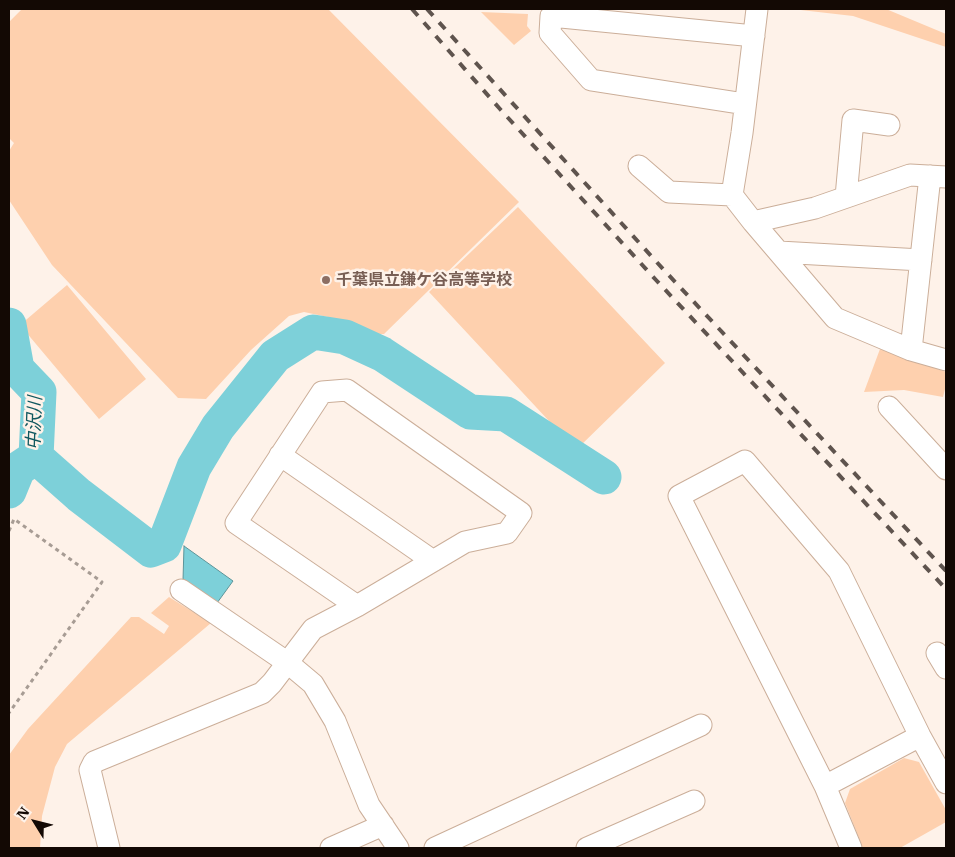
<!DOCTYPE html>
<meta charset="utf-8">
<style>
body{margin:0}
#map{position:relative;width:955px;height:857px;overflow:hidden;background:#fef2e9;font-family:"IBM Plex Serif",serif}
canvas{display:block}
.frame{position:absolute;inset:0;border:10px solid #130904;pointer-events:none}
.north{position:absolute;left:10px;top:797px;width:50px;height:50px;-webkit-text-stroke:4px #fef2e9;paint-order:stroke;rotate:306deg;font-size:14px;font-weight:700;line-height:20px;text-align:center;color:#130904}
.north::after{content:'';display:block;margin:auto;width:18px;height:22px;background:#130904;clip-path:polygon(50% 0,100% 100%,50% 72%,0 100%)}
</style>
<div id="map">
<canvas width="955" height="857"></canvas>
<div class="frame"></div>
<div class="north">N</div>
</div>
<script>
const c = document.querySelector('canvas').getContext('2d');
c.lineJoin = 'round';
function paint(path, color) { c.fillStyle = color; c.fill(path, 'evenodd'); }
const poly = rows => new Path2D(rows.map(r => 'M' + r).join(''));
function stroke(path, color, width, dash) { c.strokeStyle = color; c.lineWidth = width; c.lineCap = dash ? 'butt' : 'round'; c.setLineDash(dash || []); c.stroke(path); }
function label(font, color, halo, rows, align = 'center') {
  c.font = font + ' "IBM Plex Serif","Noto Sans JP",serif'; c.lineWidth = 5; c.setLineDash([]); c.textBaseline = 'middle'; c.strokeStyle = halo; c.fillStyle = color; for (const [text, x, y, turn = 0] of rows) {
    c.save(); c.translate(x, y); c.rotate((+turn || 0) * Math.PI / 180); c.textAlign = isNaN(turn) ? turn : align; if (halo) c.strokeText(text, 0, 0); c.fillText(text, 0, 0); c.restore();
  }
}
paint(poly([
 [22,9,328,9,519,202,384,334,368,334,328,317,304,312,289,316,251,350,206,399,178,398,52,265,9,200,9,151,14,143,9,138,9,22],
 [792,9,886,9,946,34,946,47,853,16],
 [481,12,528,14,527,26,531,31,514,45],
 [518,207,665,363,576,450,429,292],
 [67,285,146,379,99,419,20,325],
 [880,349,946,372,946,385,943,397,904,390,864,392],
 [169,597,211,623,67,744,55,767,42,816,40,848,9,848,9,755,28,729,131,617,139,617,164,634,169,626,151,613],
 [904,758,919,762,946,810,946,822,900,848,863,848,845,803,850,789]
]), '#fed0ae');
const water = poly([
 [184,546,233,581,217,603,183,580,184,546]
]);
paint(water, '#7dd0d9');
stroke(water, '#5d9499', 1);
stroke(poly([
 [9,325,17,369,39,392,36,457,18,469,9,491],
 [36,457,79,495,151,550,164,545,194,467,218,427,275,356,313,332,345,337,382,354,470,412,506,414,604,477]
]), '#7dd0d9', 35);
const minor = poly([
 [745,104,591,80,550,33,551,16,754,36],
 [639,166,669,192,732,195],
 [946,177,910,175,815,208,753,222,835,318,911,350,946,360],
 [846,197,853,120,889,125],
 [753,222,732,195,742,133,757,9],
 [779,252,921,260],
 [911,350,930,176],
 [889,407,946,469],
 [280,455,433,561],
 [181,590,288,663,313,684,335,721,369,805,398,848],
 [937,653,946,668],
 [825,786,920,736],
 [109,848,90,770,94,762,262,693,272,683,313,629,357,606,465,542,507,533,521,513,347,390,322,392,236,523,357,606],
 [331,848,383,825],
 [435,848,701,725],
 [587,848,694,801],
 [851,848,825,786,679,496,745,461,839,571,920,736,946,783]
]);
stroke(minor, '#cbae99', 23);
stroke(poly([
 [9,531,14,519,102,582,9,713]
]), '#a79c94', 3, [4, 4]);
stroke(minor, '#fff', 21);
stroke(poly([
 [412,9,500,109,656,280,946,589],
 [427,9,663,269,946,571]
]), '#5f544e', 4, [9, 9]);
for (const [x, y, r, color] of [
 [326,280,5,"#8d6e63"]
]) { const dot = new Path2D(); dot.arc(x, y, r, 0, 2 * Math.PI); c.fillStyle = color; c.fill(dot); stroke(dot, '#fef2e9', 2); }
label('bold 16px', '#785e54', '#fef2e9', [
 ["千葉県立鎌ケ谷高等学校",336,280]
], 'left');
label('italic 18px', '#10585f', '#fef2e9', [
 ["中沢川",35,423,-88]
]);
</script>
